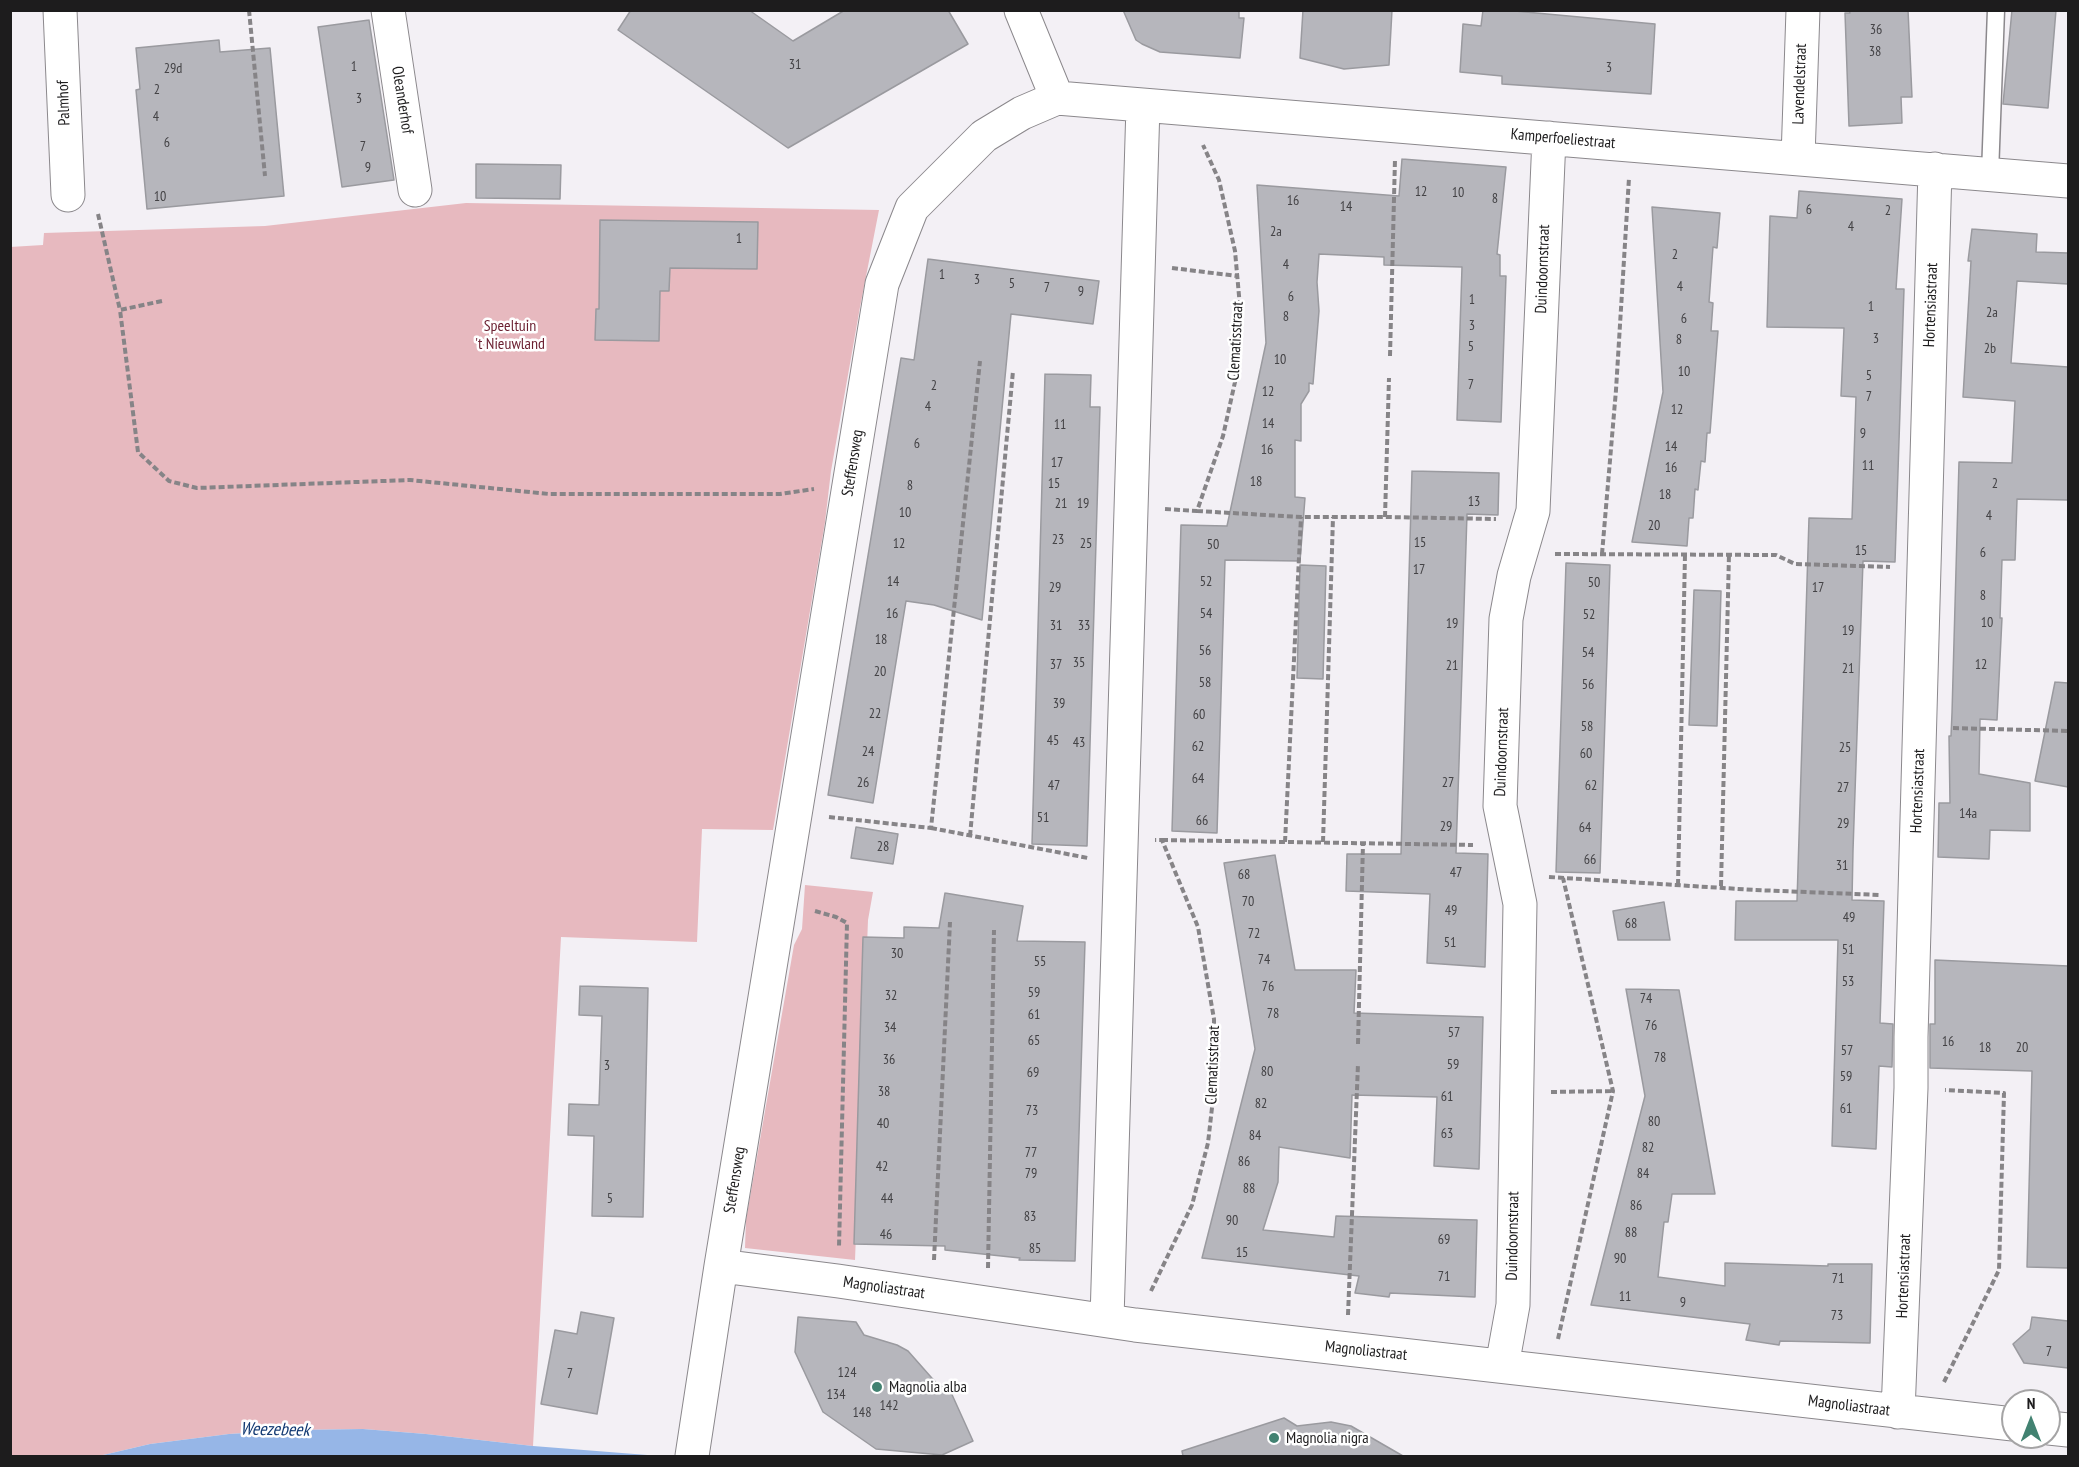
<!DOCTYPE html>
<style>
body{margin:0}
#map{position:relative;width:2079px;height:1467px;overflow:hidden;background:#f3f0f5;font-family:"PT Sans Narrow",sans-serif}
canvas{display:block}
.frame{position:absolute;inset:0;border:12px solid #1d1c1d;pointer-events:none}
.north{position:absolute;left:2001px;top:1389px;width:60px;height:60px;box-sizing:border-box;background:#fff;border:2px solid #a5a4a5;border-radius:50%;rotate:0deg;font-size:16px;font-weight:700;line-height:24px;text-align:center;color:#1d1c1d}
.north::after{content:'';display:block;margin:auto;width:21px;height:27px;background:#428271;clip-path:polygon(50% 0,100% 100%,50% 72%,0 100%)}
</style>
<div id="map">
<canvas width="2079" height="1467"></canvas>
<div class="frame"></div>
<div class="north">N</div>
</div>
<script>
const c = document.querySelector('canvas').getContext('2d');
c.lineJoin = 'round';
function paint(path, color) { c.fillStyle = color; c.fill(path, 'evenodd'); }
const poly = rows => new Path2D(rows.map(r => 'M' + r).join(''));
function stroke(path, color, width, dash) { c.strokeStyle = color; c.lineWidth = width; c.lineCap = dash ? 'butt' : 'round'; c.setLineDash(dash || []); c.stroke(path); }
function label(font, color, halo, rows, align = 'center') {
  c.font = font + ' "PT Sans Narrow",sans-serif'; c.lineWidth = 5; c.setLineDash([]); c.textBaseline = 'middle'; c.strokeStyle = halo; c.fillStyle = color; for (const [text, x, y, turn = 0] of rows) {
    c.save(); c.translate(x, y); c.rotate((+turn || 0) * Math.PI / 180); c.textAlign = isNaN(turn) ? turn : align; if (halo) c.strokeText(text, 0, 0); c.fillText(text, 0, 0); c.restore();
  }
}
paint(poly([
 [466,203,879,210,860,307,831,471,825,522,773,830,702,829,697,942,561,937,533,1446,426,1434,363,1429,297,1430,229,1434,150,1444,99,1456,11,1456,10,247,43,245,44,233,265,226],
 [805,885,873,892,868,920,855,1260,745,1248,746,1220,794,945,802,929]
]), '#e7b9bf');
paint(poly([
 [363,1429,426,1434,533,1446,660,1456,99,1456,150,1444,229,1434,297,1430]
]), '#96b6e7');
const building = poly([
 [631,10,749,10,793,41,845,10,948,10,968,44,788,148,618,30,631,10],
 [1123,10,1239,10,1239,18,1244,18,1240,58,1160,52,1142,44,1136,40,1123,10],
 [1303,10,1392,10,1389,65,1344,69,1300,58,1303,10],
 [1483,10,1504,10,1655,24,1651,94,1502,84,1502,76,1460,72,1463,24,1481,26,1483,10],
 [1849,10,1908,10,1912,97,1901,97,1902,123,1849,126,1845,13,1850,13,1849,10],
 [2012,10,2056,10,2048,108,2003,104,2012,10],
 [369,20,394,180,342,187,318,27,369,20],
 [219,40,220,52,270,48,284,196,147,209,136,90,140,89,136,48,219,40],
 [1402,159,1506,167,1497,254,1500,255,1500,276,1506,276,1501,422,1457,420,1462,267,1384,265,1384,257,1319,254,1317,282,1319,311,1313,384,1309,383,1309,391,1301,404,1301,441,1295,440,1295,497,1305,498,1300,561,1225,560,1217,833,1172,831,1181,525,1227,526,1266,343,1257,185,1399,196,1402,159],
 [476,164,561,165,560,199,476,198,476,164],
 [1799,191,1902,199,1896,289,1904,289,1895,562,1863,561,1853,850,1852,900,1884,901,1880,1023,1893,1024,1892,1067,1879,1066,1876,1149,1832,1146,1838,940,1735,940,1736,901,1797,901,1809,518,1852,519,1856,397,1841,396,1844,328,1767,327,1770,216,1797,218,1799,191],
 [1652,207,1720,213,1717,248,1713,247,1709,302,1713,303,1711,331,1718,331,1710,433,1707,433,1705,462,1701,461,1698,490,1695,489,1693,518,1689,518,1687,546,1632,542,1663,392,1652,207],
 [600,220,758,222,757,269,670,268,669,291,660,291,659,341,595,340,596,309,599,309,600,220],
 [1972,229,2037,234,2036,252,2068,253,2068,284,2017,281,2011,363,2068,367,2068,500,2017,499,2015,560,2002,560,2000,618,2002,618,1997,720,1980,719,1979,774,2030,783,2030,831,1990,830,1989,859,1938,857,1939,803,1950,803,1949,736,1951,736,1952,713,1959,462,2012,463,2015,401,1963,397,1971,261,1968,261,1972,229],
 [928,259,1099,281,1093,324,1011,314,982,620,934,605,906,601,873,803,828,795,901,358,914,360,928,259],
 [1045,374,1091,375,1090,407,1100,407,1087,846,1032,844,1045,374],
 [1412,471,1499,473,1498,515,1467,514,1459,763,1456,853,1488,854,1485,967,1427,963,1430,894,1346,891,1347,854,1401,854,1412,471],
 [1566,563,1610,565,1600,873,1556,872,1566,563],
 [1300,565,1326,566,1323,679,1297,678,1300,565],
 [1694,590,1721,591,1717,726,1689,725,1694,590],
 [2055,682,2068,683,2068,787,2035,781,2055,682],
 [856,827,898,834,893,864,851,858,856,827],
 [1275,855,1295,970,1356,970,1354,1013,1483,1017,1479,1169,1434,1166,1437,1097,1352,1095,1350,1158,1279,1147,1278,1182,1263,1230,1334,1237,1336,1216,1477,1220,1475,1297,1390,1293,1389,1297,1355,1293,1359,1276,1202,1258,1255,1049,1224,863,1275,855],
 [945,893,1023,906,1017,941,1085,942,1075,1261,1019,1260,1020,1258,945,1250,945,1246,854,1244,863,937,904,938,904,927,939,928,945,893],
 [1664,902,1670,940,1618,940,1613,911,1664,902],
 [1935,960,2068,966,2068,1268,2027,1267,2032,1071,1930,1068,1930,1024,1935,1024,1935,960],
 [580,986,648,988,643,1217,592,1216,594,1136,568,1135,569,1104,599,1105,602,1016,579,1015,580,986],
 [1626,989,1679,990,1715,1194,1672,1194,1668,1222,1664,1222,1658,1277,1725,1286,1725,1263,1828,1266,1828,1264,1872,1264,1870,1343,1780,1341,1779,1345,1746,1340,1750,1324,1591,1305,1645,1096,1626,989],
 [581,1312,614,1318,597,1414,541,1404,555,1330,577,1334,581,1312],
 [798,1317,856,1322,864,1335,897,1345,908,1351,938,1385,949,1388,973,1441,942,1455,876,1449,823,1412,795,1352,798,1317],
 [2032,1317,2068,1321,2068,1368,2024,1363,2013,1344,2030,1329,2032,1317],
 [1284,1418,1297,1426,1331,1422,1351,1426,1403,1456,1183,1456,1182,1451,1284,1418]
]);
paint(building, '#b6b6bc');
stroke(building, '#9a9a9f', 1.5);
const lane = poly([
 [1990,174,1996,10]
]);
const street = poly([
 [60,10,68,195],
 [388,10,415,190],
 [1021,10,1057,98],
 [1798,158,1803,10],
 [721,1266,838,1281,1135,1325,2013,1424],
 [1107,1319,1143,105],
 [1502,1366,1513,1305,1520,904,1500,806,1506,619,1514,576,1533,511,1549,138],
 [1898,1412,1911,1088,1911,1037,1935,169],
 [2049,1428,2068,1430],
 [692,1456,721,1266,882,284,912,208,984,136,1022,113,1057,98,2068,181]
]);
stroke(lane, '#8b888c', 19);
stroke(street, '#8b888c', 35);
stroke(poly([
 [249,10,265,176],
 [98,214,120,310],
 [1172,268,1237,276],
 [162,301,120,310,138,452,169,481,197,488,410,480,549,494,780,494,814,489],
 [1390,356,1395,159],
 [1165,509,1197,511,1223,436,1235,382,1241,318,1235,251,1219,180,1203,145],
 [1197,511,1301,517,1385,517,1496,519],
 [1385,517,1389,378],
 [1555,554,1776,555,1795,564,1890,567],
 [1602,554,1616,390,1629,178],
 [1953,728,2068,731],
 [829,817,931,828,980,361],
 [931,828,1088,858],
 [970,836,1013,371],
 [1162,840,1473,845],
 [1285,842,1301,517],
 [1323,842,1333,517],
 [1549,877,1755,890,1880,895],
 [1678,885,1685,555],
 [1721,886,1729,554],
 [815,911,836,917,847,923,839,1247],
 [1358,1044,1363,843],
 [1551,1092,1613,1091],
 [934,1260,950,922],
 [988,1268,994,930],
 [1151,1291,1192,1205,1208,1143,1214,1090,1214,1019,1198,927,1162,840,1155,840],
 [1348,1315,1358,1064],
 [1558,1339,1613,1091,1563,878],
 [1944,1382,1999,1270,2004,1093,1945,1090]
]), '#868487', 4, [6, 3]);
stroke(lane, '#fff', 16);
stroke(street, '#fff', 33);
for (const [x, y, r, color] of [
 [877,1387,6,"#428271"],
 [1274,1438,6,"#428271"]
]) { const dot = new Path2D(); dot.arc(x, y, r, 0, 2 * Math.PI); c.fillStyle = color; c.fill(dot); stroke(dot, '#fff', 2); }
label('14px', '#434245', null, [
 ["36",1876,30],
 ["38",1875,52],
 ["31",795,65],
 ["1",354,67],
 ["3",1609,68],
 ["29d",173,69],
 ["2",157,90],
 ["3",359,99],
 ["4",156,117],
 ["6",167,143],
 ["7",363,147],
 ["9",368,168],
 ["12",1421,192],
 ["10",1458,193],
 ["10",160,197],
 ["8",1495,199],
 ["16",1293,201],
 ["14",1346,207],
 ["6",1809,210],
 ["2",1888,211],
 ["4",1851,227],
 ["2a",1276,232],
 ["1",739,239],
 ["2",1675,255],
 ["4",1286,265],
 ["1",942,275],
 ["3",977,280],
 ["5",1012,284],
 ["4",1680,287],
 ["7",1047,288],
 ["9",1081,292],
 ["6",1291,297],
 ["1",1472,300],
 ["1",1871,307],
 ["2a",1992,313],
 ["8",1286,317],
 ["6",1684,319],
 ["3",1472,326],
 ["3",1876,339],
 ["8",1679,340],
 ["5",1471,347],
 ["2b",1990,349],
 ["10",1280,360],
 ["10",1684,372],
 ["5",1869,376],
 ["7",1471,385],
 ["2",934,386],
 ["12",1268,392],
 ["7",1869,397],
 ["4",928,407],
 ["12",1677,410],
 ["14",1268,424],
 ["11",1060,425],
 ["9",1863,434],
 ["6",917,444],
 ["14",1671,447],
 ["16",1267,450],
 ["17",1057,463],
 ["11",1868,466],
 ["16",1671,468],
 ["18",1256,482],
 ["15",1054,484],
 ["2",1995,484],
 ["8",910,486],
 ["18",1665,495],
 ["13",1474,502],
 ["21",1061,504],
 ["19",1083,504],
 ["10",905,513],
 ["4",1989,516],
 ["20",1654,526],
 ["23",1058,540],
 ["15",1420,543],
 ["12",899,544],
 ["25",1086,544],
 ["50",1213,545],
 ["15",1861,551],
 ["6",1983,553],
 ["17",1419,570],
 ["14",893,582],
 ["52",1206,582],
 ["50",1594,583],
 ["29",1055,588],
 ["17",1818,588],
 ["8",1983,596],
 ["16",892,614],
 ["54",1206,614],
 ["52",1589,615],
 ["10",1987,623],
 ["19",1452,624],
 ["31",1056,626],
 ["33",1084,626],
 ["19",1848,631],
 ["18",881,640],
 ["56",1205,651],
 ["54",1588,653],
 ["35",1079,663],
 ["37",1056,665],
 ["12",1981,665],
 ["21",1452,666],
 ["21",1848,669],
 ["20",880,672],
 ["58",1205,683],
 ["56",1588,685],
 ["39",1059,704],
 ["22",875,714],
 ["60",1199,715],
 ["58",1587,727],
 ["45",1053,741],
 ["43",1079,743],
 ["62",1198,747],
 ["25",1845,748],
 ["24",868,752],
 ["60",1586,754],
 ["64",1198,779],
 ["26",863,783],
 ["27",1448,783],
 ["47",1054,786],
 ["62",1591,786],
 ["27",1843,788],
 ["14a",1968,814],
 ["51",1043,818],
 ["66",1202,821],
 ["29",1843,824],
 ["29",1446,827],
 ["64",1585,828],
 ["28",883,847],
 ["66",1590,860],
 ["31",1842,866],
 ["47",1456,873],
 ["68",1244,875],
 ["70",1248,902],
 ["49",1451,911],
 ["49",1849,918],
 ["68",1631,924],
 ["72",1254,934],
 ["51",1450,943],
 ["51",1848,950],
 ["30",897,954],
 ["74",1264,960],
 ["55",1040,962],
 ["53",1848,982],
 ["76",1268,987],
 ["59",1034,993],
 ["32",891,996],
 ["74",1646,999],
 ["78",1273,1014],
 ["61",1034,1015],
 ["76",1651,1026],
 ["34",890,1028],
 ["57",1454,1033],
 ["65",1034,1041],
 ["16",1948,1042],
 ["18",1985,1048],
 ["20",2022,1048],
 ["57",1847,1051],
 ["78",1660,1058],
 ["36",889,1060],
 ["59",1453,1065],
 ["3",607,1066],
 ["80",1267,1072],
 ["69",1033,1073],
 ["59",1846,1077],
 ["38",884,1092],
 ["61",1447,1097],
 ["82",1261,1104],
 ["61",1846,1109],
 ["73",1032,1111],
 ["80",1654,1122],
 ["40",883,1124],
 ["63",1447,1134],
 ["84",1255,1136],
 ["82",1648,1148],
 ["77",1031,1153],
 ["86",1244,1162],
 ["42",882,1167],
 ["79",1031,1174],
 ["84",1643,1174],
 ["88",1249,1189],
 ["5",610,1199],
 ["44",887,1199],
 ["86",1636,1206],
 ["83",1030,1217],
 ["90",1232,1221],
 ["88",1631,1233],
 ["46",886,1235],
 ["69",1444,1240],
 ["85",1035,1249],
 ["15",1242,1253],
 ["90",1620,1259],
 ["71",1444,1277],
 ["71",1838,1279],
 ["11",1625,1297],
 ["9",1683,1303],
 ["73",1837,1316],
 ["7",2049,1352],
 ["124",847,1373],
 ["7",570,1374],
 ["134",836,1395],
 ["142",889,1406],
 ["148",862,1413]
]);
label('16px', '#1d1c1d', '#fff', [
 ["Lavendelstraat",1800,84,-88],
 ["Oleanderhof",402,100,81],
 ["Palmhof",64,103,-92],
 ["Kamperfoeliestraat",1563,139,5],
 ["Duindoornstraat",1543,269,-88],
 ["Hortensiastraat",1931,305,-88],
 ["Clematisstraat",1236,341,-87],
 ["Steffensweg",853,463,-81],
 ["Duindoornstraat",1502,752,-88],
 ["Hortensiastraat",1918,791,-88],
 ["Clematisstraat",1213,1065,-88],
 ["Steffensweg",735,1180,-81],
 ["Duindoornstraat",1513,1236,-89],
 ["Hortensiastraat",1904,1276,-88],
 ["Magnoliastraat",884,1288,8],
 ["Magnoliastraat",1366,1351,6],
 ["Magnoliastraat",1849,1406,7]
]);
label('16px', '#6b1f30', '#fff', [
 ["Speeltuin",510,326],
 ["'t Nieuwland",510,344]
]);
label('16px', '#1d1c1d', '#fff', [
 ["Magnolia alba",889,1387],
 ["Magnolia nigra",1286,1438]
], 'left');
label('italic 18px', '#133a73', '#fff', [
 ["Weezebeek",275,1430,1]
]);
</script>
